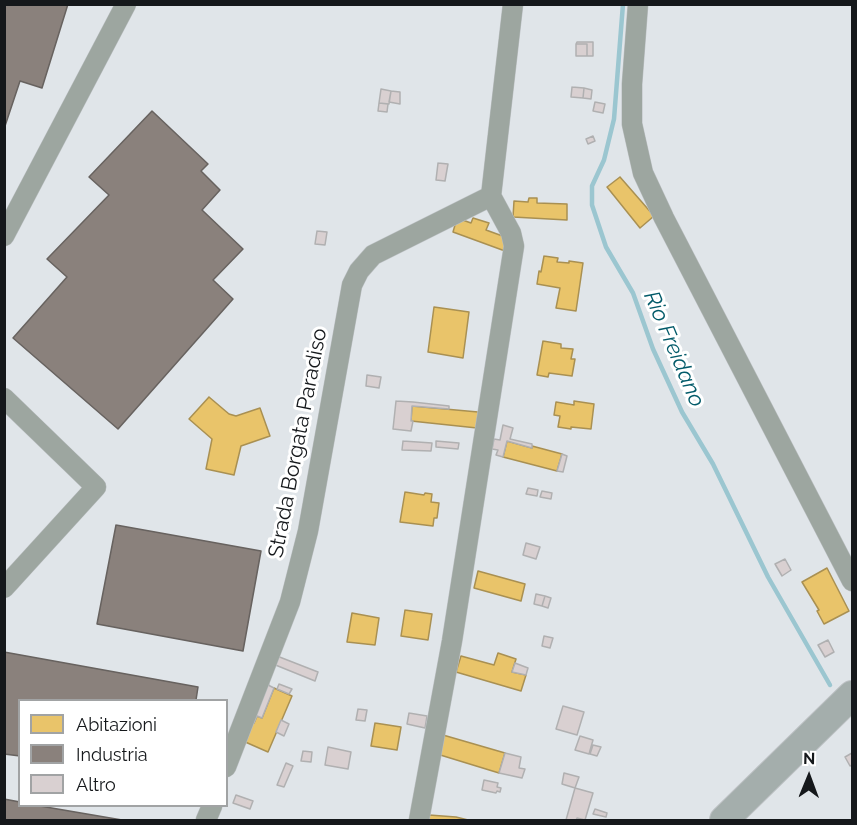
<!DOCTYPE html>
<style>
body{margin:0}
#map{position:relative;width:857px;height:825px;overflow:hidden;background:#e0e5e9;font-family:Raleway,sans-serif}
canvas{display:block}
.frame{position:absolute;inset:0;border:6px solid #15181b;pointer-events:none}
.legend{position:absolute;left:18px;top:699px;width:210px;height:108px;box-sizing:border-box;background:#fff;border:2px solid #a1a3a4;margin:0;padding:8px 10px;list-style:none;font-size:18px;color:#15181b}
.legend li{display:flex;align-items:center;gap:12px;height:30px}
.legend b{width:30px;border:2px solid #a1a3a4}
.north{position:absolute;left:779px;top:747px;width:60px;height:60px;-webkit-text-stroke:4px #fff;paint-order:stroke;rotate:1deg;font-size:16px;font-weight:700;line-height:24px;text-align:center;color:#15181b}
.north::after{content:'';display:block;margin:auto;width:21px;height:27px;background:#15181b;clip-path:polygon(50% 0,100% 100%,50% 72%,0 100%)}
</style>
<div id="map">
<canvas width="857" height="825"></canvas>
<div class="frame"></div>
<ul class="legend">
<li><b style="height:16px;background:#e9c46a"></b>Abitazioni</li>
<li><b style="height:16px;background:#8a817c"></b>Industria</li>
<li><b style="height:16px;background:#d9d0d1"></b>Altro</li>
</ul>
<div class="north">N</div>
</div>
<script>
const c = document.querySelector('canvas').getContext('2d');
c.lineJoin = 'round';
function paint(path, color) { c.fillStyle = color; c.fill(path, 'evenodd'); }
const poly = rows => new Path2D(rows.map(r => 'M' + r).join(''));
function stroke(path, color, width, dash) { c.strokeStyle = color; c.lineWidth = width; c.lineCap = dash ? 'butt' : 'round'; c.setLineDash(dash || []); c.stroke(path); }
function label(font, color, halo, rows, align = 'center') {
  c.font = font + ' Raleway,sans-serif'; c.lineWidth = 6; c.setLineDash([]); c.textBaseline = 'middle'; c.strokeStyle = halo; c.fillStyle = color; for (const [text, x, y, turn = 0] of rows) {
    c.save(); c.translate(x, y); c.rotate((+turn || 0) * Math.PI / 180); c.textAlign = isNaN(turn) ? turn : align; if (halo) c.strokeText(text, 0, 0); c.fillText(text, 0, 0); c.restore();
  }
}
const homes = poly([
 [620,177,654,216,640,228,607,187,620,177],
 [529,198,537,198,537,203,567,204,567,220,513,217,514,201,528,202,529,198],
 [457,218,471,223,473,218,489,223,486,230,508,238,505,251,453,232,457,218],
 [544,256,558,258,557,262,569,263,569,261,583,263,576,311,556,308,560,288,537,284,539,271,541,272,544,256],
 [434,307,469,312,463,358,428,352,434,307],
 [543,341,561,344,561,348,573,349,571,359,575,359,572,376,549,373,548,377,537,375,543,341],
 [209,397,229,414,236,416,260,408,270,436,241,446,234,475,206,469,212,439,189,419,209,397],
 [574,401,594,404,591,429,571,427,571,429,558,427,560,416,554,415,556,402,574,405,574,401],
 [412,406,478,412,477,428,411,421,412,406],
 [507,441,532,448,532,446,562,454,557,471,503,457,507,441],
 [405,492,424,495,425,493,432,494,431,502,439,503,437,518,434,518,433,526,400,522,405,492],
 [827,568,849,611,824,624,817,611,819,610,802,582,827,568],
 [478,571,525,584,521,601,474,588,478,571],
 [405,610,432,614,428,640,401,636,405,610],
 [352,613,379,618,375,645,347,642,352,613],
 [498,653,516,659,512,672,526,675,521,691,456,672,461,656,494,665,498,653],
 [274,688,292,696,268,752,243,741,251,722,254,723,257,716,262,718,274,688],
 [375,723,401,727,397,750,371,746,375,723],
 [443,735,505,753,499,773,437,754,443,735],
 [429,815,456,817,468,820,429,820,429,815]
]);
paint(homes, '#e9c46a');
stroke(homes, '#a99052', 1.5);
const industry = poly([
 [4,4,68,4,42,88,20,81,4,129,4,4],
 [152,111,208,164,201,171,220,190,202,210,243,249,213,280,233,299,118,429,13,338,67,277,47,259,109,195,89,177,152,111],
 [116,525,261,551,243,651,97,624,116,525],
 [4,652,198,687,196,700,20,700,20,756,4,754,4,652],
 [4,799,20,802,20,806,40,806,122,820,4,820,4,799]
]);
paint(industry, '#8a817c');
stroke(industry, '#67625f', 1.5);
stroke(poly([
 [623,4,614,119,604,160,592,186,592,205,606,247,633,293,653,349,682,412,713,464,768,577,830,685]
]), '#9bc6d0', 4.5);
const building = poly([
 [577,42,593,42,593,56,587,56,587,44,576,44,577,42],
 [576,44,587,44,587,56,576,56,576,44],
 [572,87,584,88,583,98,571,97,572,87],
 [584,88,592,90,591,99,583,98,584,88],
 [381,89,391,91,389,104,379,103,381,89],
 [391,91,400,92,400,104,389,102,391,91],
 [595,102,605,104,603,113,593,111,595,102],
 [379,103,388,104,387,112,378,111,379,103],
 [593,136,595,141,588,144,586,139,593,136],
 [438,163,448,164,445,181,436,180,438,163],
 [317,231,327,232,325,245,315,244,317,231],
 [680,346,682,351,678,353,688,377,681,380,669,351,680,346],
 [367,375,381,377,379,388,366,386,367,375],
 [396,401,413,402,449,406,449,409,412,406,411,421,413,421,411,431,393,429,396,401],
 [503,425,513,428,510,439,532,444,532,448,507,441,503,457,496,455,498,450,492,449,494,439,500,440,503,425],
 [403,441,432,443,431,451,402,450,403,441],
 [436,441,459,443,458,449,436,447,436,441],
 [562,454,567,456,563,472,557,471,562,454],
 [528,488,538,490,537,496,526,494,528,488],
 [542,491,552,493,551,499,540,497,542,491],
 [526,543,540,547,536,559,523,555,526,543],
 [785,559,791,570,782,576,775,564,785,559],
 [536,594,545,596,542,606,534,604,536,594],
 [545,596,551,598,548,608,542,606,545,596],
 [544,636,553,638,550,648,542,646,544,636],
 [828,640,834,652,825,657,818,645,828,640],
 [277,656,318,672,315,681,273,664,277,656],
 [515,663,528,668,526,675,512,672,515,663],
 [265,682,269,684,268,685,274,688,262,718,257,716,254,723,251,722,265,682],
 [279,684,292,689,289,694,277,689,279,684],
 [563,706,584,712,577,735,556,729,563,706],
 [358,709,367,710,365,721,356,720,358,709],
 [409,713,427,716,425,728,407,724,409,713],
 [281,720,289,724,284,736,276,732,281,720],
 [580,736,593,740,589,754,575,750,580,736],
 [593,745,601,747,597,756,590,754,593,745],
 [328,747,351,752,348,769,325,765,328,747],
 [303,751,312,752,311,762,301,761,303,751],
 [505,753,521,757,519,768,525,769,522,778,499,773,505,753],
 [852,753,852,765,850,766,845,757,852,753],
 [286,763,293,766,284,787,277,785,286,763],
 [564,773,579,777,575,788,562,784,564,773],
 [484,780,498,783,497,787,501,788,500,792,497,791,496,793,482,790,484,780],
 [575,788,593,793,585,820,577,818,576,820,566,820,575,788],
 [236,795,253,801,250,809,233,803,236,795],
 [595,809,607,813,606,817,593,814,595,809]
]);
paint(building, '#d9d0d1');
stroke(building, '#b0b0b1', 1.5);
const minor = poly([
 [638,4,632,84,632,124,643,173,664,218,852,581],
 [4,236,126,4],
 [4,398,96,487,4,588],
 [226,767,290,602,308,531,352,285,359,271,373,255,491,196],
 [206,820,212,806],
 [419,820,452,641,514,246,511,233,491,196,513,4]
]);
const highway = poly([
 [724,820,852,695]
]);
stroke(minor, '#bcc0c3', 21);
stroke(highway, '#bcc0c3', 30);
stroke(minor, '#9da6a0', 20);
stroke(highway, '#a4aeac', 28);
label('21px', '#15181b', '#fff', [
 ["Strada Borgata Paradiso",298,443,-79]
]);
label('italic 22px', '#025a69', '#fff', [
 ["Rio Freidano",674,349,67]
]);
</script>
